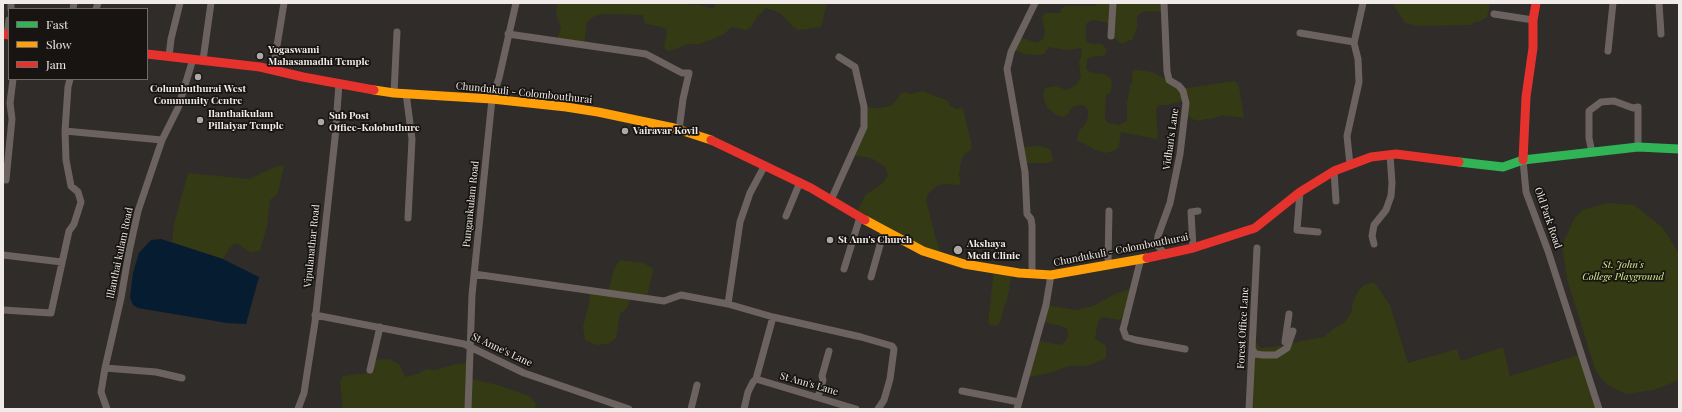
<!DOCTYPE html>
<style>
body{margin:0}
#map{position:relative;width:1682px;height:412px;overflow:hidden;background:#2f2c29;font-family:"Playfair Display",serif}
canvas{display:block}
.frame{position:absolute;inset:0;border:4px solid #f0ebe8;pointer-events:none}
.legend{position:absolute;left:8px;top:8px;width:140px;height:72px;box-sizing:border-box;background:#171412;border:1px solid #6e6a68;margin:0;padding:5px 7px;list-style:none;font-size:12px;color:#f0ebe8}
.legend li{display:flex;align-items:center;gap:8px;height:20px}
.legend b{width:20px;border:1px solid #6e6a68}
</style>
<div id="map">
<canvas width="1682" height="412"></canvas>
<div class="frame"></div>
<ul class="legend">
<li><b style="height:5px;background:#30b455"></b>Fast</li>
<li><b style="height:5px;background:#ff9f0a"></b>Slow</li>
<li><b style="height:5px;background:#e5322d"></b>Jam</li>
</ul>
</div>
<script>
const c = document.querySelector('canvas').getContext('2d');
c.lineJoin = 'round';
function paint(path, color) { c.fillStyle = color; c.fill(path, 'evenodd'); }
const poly = rows => new Path2D(rows.map(r => 'M' + r).join(''));
function stroke(path, color, width, dash) { c.strokeStyle = color; c.lineWidth = width; c.lineCap = dash ? 'butt' : 'round'; c.setLineDash(dash || []); c.stroke(path); }
function label(font, color, halo, rows, align = 'center') {
  c.font = font + ' "Playfair Display",serif'; c.lineWidth = 3.5; c.setLineDash([]); c.textBaseline = 'middle'; c.strokeStyle = halo; c.fillStyle = color; for (const [text, x, y, turn = 0] of rows) {
    c.save(); c.translate(x, y); c.rotate((+turn || 0) * Math.PI / 180); c.textAlign = isNaN(turn) ? turn : align; if (halo) c.strokeText(text, 0, 0); c.fillText(text, 0, 0); c.restore();
  }
}
paint(poly([
 [557,3,686,3,687,5,700,5,713,9,717,3,827,3,821,27,799,30,793,27,780,13,766,8,757,17,751,27,746,30,732,27,724,34,713,39,699,44,688,44,670,51,666,50,664,46,667,34,665,28,647,24,644,21,643,15,601,14,593,17,587,22,584,45,557,40,561,27,556,15],
 [1099,3,1164,3,1164,12,1149,11,1142,12,1137,16,1137,27,1133,39,1122,44,1111,36,1111,26,1108,23,1094,20,1091,20,1086,24,1086,42,1093,44,1102,44,1107,50,1104,56,1095,56,1087,59,1086,69,1092,73,1104,74,1110,78,1112,82,1111,90,1109,94,1106,95,1105,119,1108,123,1119,125,1127,121,1127,103,1130,86,1133,81,1132,72,1136,70,1152,72,1179,86,1187,88,1235,81,1239,87,1244,118,1222,115,1212,119,1205,119,1199,121,1192,119,1185,113,1185,100,1168,105,1158,105,1156,111,1158,136,1156,139,1121,132,1119,146,1114,151,1105,153,1096,150,1077,140,1079,131,1086,123,1088,116,1088,110,1085,106,1081,105,1073,106,1068,114,1063,117,1057,115,1047,108,1043,95,1045,88,1055,86,1066,90,1073,87,1078,83,1081,77,1079,63,1082,53,1081,48,1067,50,1049,47,1044,54,1038,55,1024,54,1013,49,1019,39,1022,38,1037,43,1042,40,1045,33,1042,16,1046,13,1060,13,1061,9,1065,6,1095,6],
 [1394,3,1490,3,1487,17,1481,21,1475,22,1471,25,1419,26,1405,23,1395,7],
 [923,91,948,101,950,106,956,109,963,108,971,142,971,150,964,155,961,161,959,175,961,185,945,184,938,185,928,194,926,201,938,246,945,258,856,214,866,194,878,187,885,180,888,174,884,166,871,158,852,155,864,127,864,107,879,108,890,106,895,102,900,94,904,92,911,94],
 [1040,146,1050,149,1053,158,1052,161,1047,163,1023,163,1020,147],
 [277,166,284,166,278,193,270,200,267,226,260,251,250,252,238,244,234,244,229,249,223,259,172,242,174,224,188,173,249,179],
 [1608,203,1634,205,1662,227,1679,253,1679,380,1654,390,1626,394,1607,385,1596,372,1567,279,1562,245,1575,217,1583,210],
 [620,260,644,263,653,269,647,298,631,296,627,308,620,314,616,338,608,344,596,345,585,340,583,327,589,304,590,290,608,293,614,269],
 [994,269,1012,272,1007,301,1004,306,1001,320,998,325,992,326,988,323],
 [1374,282,1390,305,1408,363,1457,349,1461,361,1503,347,1510,376,1582,354,1599,409,1344,409,1343,408,1338,409,1249,409,1253,339,1261,348,1280,346,1306,340,1324,337,1333,329,1345,322,1351,313,1353,301,1359,290,1364,285],
 [1134,288,1126,315,1119,320,1102,317,1098,322,1095,338,1106,346,1106,358,1088,366,1068,366,1054,372,1025,378,1036,340,1060,345,1066,341,1068,335,1067,328,1057,325,1050,324,1042,320,1046,305,1076,310,1093,306,1117,293],
 [389,359,399,364,405,377,417,374,427,369,435,370,456,364,467,363,467,378,498,385,529,396,536,403,535,409,343,409,340,382,343,376,375,372,372,360]
]), '#343b14');
paint(poly([
 [161,239,223,259,259,277,246,324,227,323,138,308,133,305,130,297,133,273,139,253,151,240]
]), '#061c31');
stroke(poly([
 [1164,3,1167,71,1169,80,1179,86,1183,91,1186,103,1180,154,1170,203,1158,236,1157,245,1166,255],
 [1659,3,1661,34],
 [11,9,11,3],
 [73,9,74,3],
 [96,9,98,3],
 [1494,14,1533,20],
 [1300,33,1354,42],
 [508,34,646,54,682,73,689,73,683,99,679,130],
 [7,35,9,20],
 [1111,36,1113,3],
 [1608,51,1613,3],
 [169,56,171,39,180,3],
 [203,60,211,3],
 [273,70,284,3],
 [394,93,397,32],
 [406,93,412,139,408,218],
 [65,131,162,140],
 [1592,153,1589,138,1589,111,1601,102,1614,101,1633,108,1638,107,1638,147],
 [1523,160,1526,192,1548,251,1599,409],
 [765,165,750,193,740,222,728,304,773,317,861,337,892,346,894,349,890,379,884,400,878,409],
 [1350,165,1347,136,1359,82,1358,59,1354,43,1363,3],
 [1334,171,1336,201],
 [6,180,12,119,10,103,13,79],
 [1300,192,1297,230,1318,232],
 [831,200,864,127,864,107,855,67,839,57],
 [786,216,800,182],
 [1374,244,1372,236,1374,225,1386,210,1391,196,1392,183,1390,155],
 [1193,248,1191,212,1198,211],
 [3,255,62,262],
 [1141,258,1124,326,1123,329,1126,337,1136,340,1185,349],
 [1108,264,1109,211],
 [844,269,860,217],
 [1032,273,1032,226,1031,219,1027,214,1025,172,1007,69,1011,52,1035,3],
 [474,274,664,301,681,295,728,304],
 [871,277,884,231],
 [3,310,51,313,69,231,74,224,81,202,78,192,71,186,66,160,65,131,68,87,70,79],
 [315,315,464,344,524,373,629,409],
 [1285,342,1289,314],
 [1252,348,1255,354,1263,355,1276,355,1287,348,1293,331],
 [105,368,156,372,182,378],
 [370,370,380,327],
 [756,379,856,409],
 [962,391,1019,402],
 [818,397,823,380,822,376,829,351],
 [107,409,101,392,105,368,121,298,129,252,138,211,162,140,178,108,193,59],
 [298,409,304,393,315,322,335,138,339,84],
 [468,409,472,295,492,99,499,78,516,3],
 [691,409,697,385],
 [744,409,748,392,753,382,756,379,773,317],
 [1017,409,1046,305,1051,275],
 [1249,409,1257,248]
]), '#6c6361', 7);
stroke(poly([
 [1459,162,1503,167,1523,160,1638,147,1679,149]
]), '#30b455', 9);
stroke(poly([
 [374,90,394,93,492,99,566,107,598,112,674,128,711,140],
 [865,220,923,251,964,264,1019,273,1051,275,1147,258]
]), '#ff9f0a', 9);
stroke(poly([
 [3,34,9,35],
 [147,54,260,67,303,77,374,90],
 [711,140,811,188,865,220],
 [1523,160,1526,97,1533,48,1533,20,1536,3],
 [1147,258,1193,248,1255,228,1300,192,1334,171,1371,157,1396,154,1459,162]
]), '#e5322d', 9);
for (const [x, y, r, color] of [
 [260,56,4,"#aca8a5"],
 [198,77,4,"#aca8a5"],
 [200,120,4,"#aca8a5"],
 [321,122,4,"#aca8a5"],
 [625,131,4,"#aca8a5"],
 [830,240,4,"#aca8a5"],
 [958,250,5,"#aca8a5"]
]) { const dot = new Path2D(); dot.arc(x, y, r, 0, 2 * Math.PI); c.fillStyle = color; c.fill(dot); stroke(dot, '#171412', 1.5); }
label('bold 10px', '#f0ebe8', '#171412', [
 ["Yogaswami",268,50],
 ["Mahasamadhi Temple",268,62],
 ["Columbuthurai West",198,89,"center"],
 ["Community Centre",198,101,"center"],
 ["Ilanthaikulam",208,114],
 ["Pillaiyar Temple",208,126],
 ["Sub Post",329,116],
 ["Office-Kolobuthure",329,128],
 ["Vairavar Kovil",633,131],
 ["St Ann's Church",838,240],
 ["Akshaya",967,244],
 ["Medi Clinic",967,256]
], 'left');
label('10px', '#f0ebe8', '#171412', [
 ["Chundukuli - Colombouthurai",524,93,6],
 ["Vidhan's Lane",1171,139,-82],
 ["Pungankulam Road",471,204,-84],
 ["Old Park Road",1548,218,71],
 ["Vipulanathar Road",312,246,-84],
 ["Chundukuli - Colombouthurai",1121,250,-11],
 ["Illanthai kulam Road",120,253,-78],
 ["Forest Office Lane",1243,328,-87],
 ["St Anne's Lane",502,350,25],
 ["St Ann's Lane",809,384,16]
]);
label('italic 10px', '#d7ed8a', '#171412', [
 ["St. John's",1623,265],
 ["College Playground",1623,277]
]);
</script>
